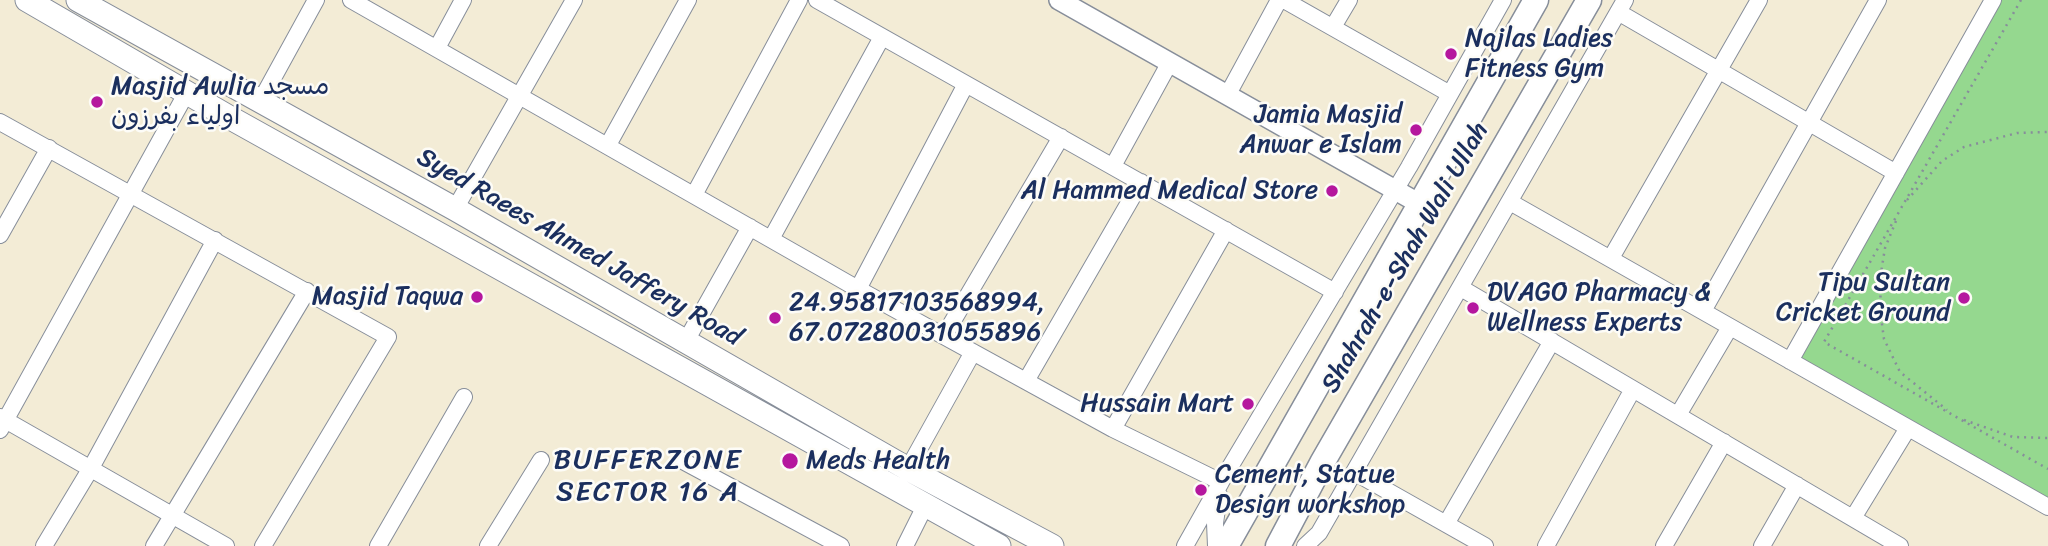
<!DOCTYPE html>
<meta charset="utf-8">
<style>
body{margin:0}
canvas{display:block;background:#f3ecd6}
</style>
<canvas width="2048" height="546"></canvas>
<script>
const c = document.querySelector('canvas').getContext('2d');
c.lineJoin = 'round';
function paint(path, color) { c.fillStyle = color; c.fill(path, 'evenodd'); }
const poly = rows => new Path2D(rows.map(r => 'M' + r).join(''));
function stroke(path, color, width, dash) { c.strokeStyle = color; c.lineWidth = width; c.lineCap = dash ? 'butt' : 'round'; c.setLineDash(dash || []); c.stroke(path); }
function label(font, color, halo, rows, align = 'center') {
  c.font = font + ' Sriracha,"Playpen Sans Arabic",sans-serif'; c.lineWidth = 5; c.setLineDash([]); c.textBaseline = 'middle'; c.strokeStyle = halo; c.fillStyle = color; for (const [text, x, y, turn = 0] of rows) {
    c.save(); c.translate(x, y); c.rotate((+turn || 0) * Math.PI / 180); c.textAlign = isNaN(turn) ? turn : align; if (halo) c.strokeText(text, 0, 0); c.fillText(text, 0, 0); c.restore();
  }
}
paint(poly([
 [1993,0,2048,0,2048,507,1790,361]
]), '#95d88f');
const minor = poly([
 [351,0,858,289,1113,429,1221,482],
 [817,0,1335,292],
 [1284,0,1450,94],
 [1618,12,1896,173],
 [1333,27,1349,0],
 [437,48,463,0],
 [1228,94,1279,0],
 [260,102,316,0],
 [0,122,388,337,263,546],
 [608,145,688,0],
 [1113,166,1170,62],
 [694,195,799,0],
 [1510,202,2048,507],
 [455,209,574,0],
 [0,235,49,148],
 [771,239,882,37],
 [1611,258,1759,0],
 [1461,288,1900,546],
 [858,289,966,84],
 [1703,311,1878,0],
 [944,336,1061,137],
 [686,341,750,227],
 [1790,361,1993,0],
 [1026,381,1141,182],
 [1678,415,1730,327],
 [0,417,226,546],
 [1113,429,1226,230],
 [0,430,187,92],
 [681,460,841,546],
 [908,469,973,352],
 [1354,472,1485,546],
 [1853,518,1908,428],
 [1446,524,1552,341],
 [44,546,91,468,215,240],
 [154,546,307,291],
 [378,546,464,397],
 [488,546,541,460],
 [905,546,926,504],
 [1185,546,1221,482,1409,167,1503,0],
 [1216,546,1215,523,1219,495],
 [1305,546,1319,533,1625,0],
 [1546,546,1633,389],
 [1664,546,1724,442],
 [1762,546,1797,485]
]);
const tertiary = poly([
 [1059,0,1420,204]
]);
const secondary = poly([
 [27,0,227,116,999,546],
 [78,0,455,209,908,469,1052,546]
]);
const primary = poly([
 [1226,546,1536,0],
 [1278,546,1322,463,1589,0]
]);
stroke(minor, '#878e9a', 18);
stroke(tertiary, '#878e9a', 22);
stroke(secondary, '#878e9a', 25);
stroke(primary, '#878e9a', 27);
stroke(poly([
 [2021,0,1824,342,2048,469],
 [1907,200,1942,161,1964,147,2017,133,2048,132],
 [1896,221,1885,248,1880,279,1881,317,1884,339,1900,372,1947,410],
 [1964,420,2013,437,2048,438]
]), '#878e9a', 2.5, [2, 5]);
stroke(minor, '#fff', 16);
stroke(tertiary, '#fff', 19);
stroke(secondary, '#fff', 23);
stroke(primary, '#fff', 24);
for (const [x, y, r, color] of [
 [1451,54,7,"#b5179e"],
 [97,102,7,"#b5179e"],
 [1416,130,7,"#b5179e"],
 [1332,191,7,"#b5179e"],
 [477,297,7,"#b5179e"],
 [1964,298,7,"#b5179e"],
 [1473,308,7,"#b5179e"],
 [775,318,7,"#b5179e"],
 [1248,404,7,"#b5179e"],
 [790,461,9,"#b5179e"],
 [1201,490,7,"#b5179e"]
]) { const dot = new Path2D(); dot.arc(x, y, r, 0, 2 * Math.PI); c.fillStyle = color; c.fill(dot); stroke(dot, '#fdfcf7', 2.5); }
label('26px', '#1b2f5e', '#fdfcf7', [
 ["Najlas Ladies",1465,39],
 ["Fitness Gym",1465,69],
 ["Masjid Awlia مسجد",111,87],
 ["اولیاء بفرزون",111,117],
 ["Jamia Masjid",1402,115,"right"],
 ["Anwar e Islam",1402,145,"right"],
 ["Al Hammed Medical Store",1318,191,"right"],
 ["Tipu Sultan",1950,283,"right"],
 ["Cricket Ground",1950,313,"right"],
 ["DVAGO Pharmacy &",1487,293],
 ["Wellness Experts",1487,323],
 ["Masjid Taqwa",463,297,"right"],
 ["24.95817103568994,",789,303],
 ["67.07280031055896",789,333],
 ["Hussain Mart",1234,404,"right"],
 ["Meds Health",806,461],
 ["Cement, Statue",1215,475],
 ["Design workshop",1215,505]
], 'left');
label('26px', '#1b2f5e', '#fdfcf7', [
 ["Syed Raees Ahmed Jaffery Road",579,248,30],
 ["Shahrah-e-Shah Wali Ullah",1406,258,-60]
]);
c.letterSpacing = '2px';
label('28px', '#1b2f5e', '#fdfcf7', [
 ["BUFFERZONE",648,461],
 ["SECTOR 16 A",648,493]
]);
c.letterSpacing = '0px';
</script>
